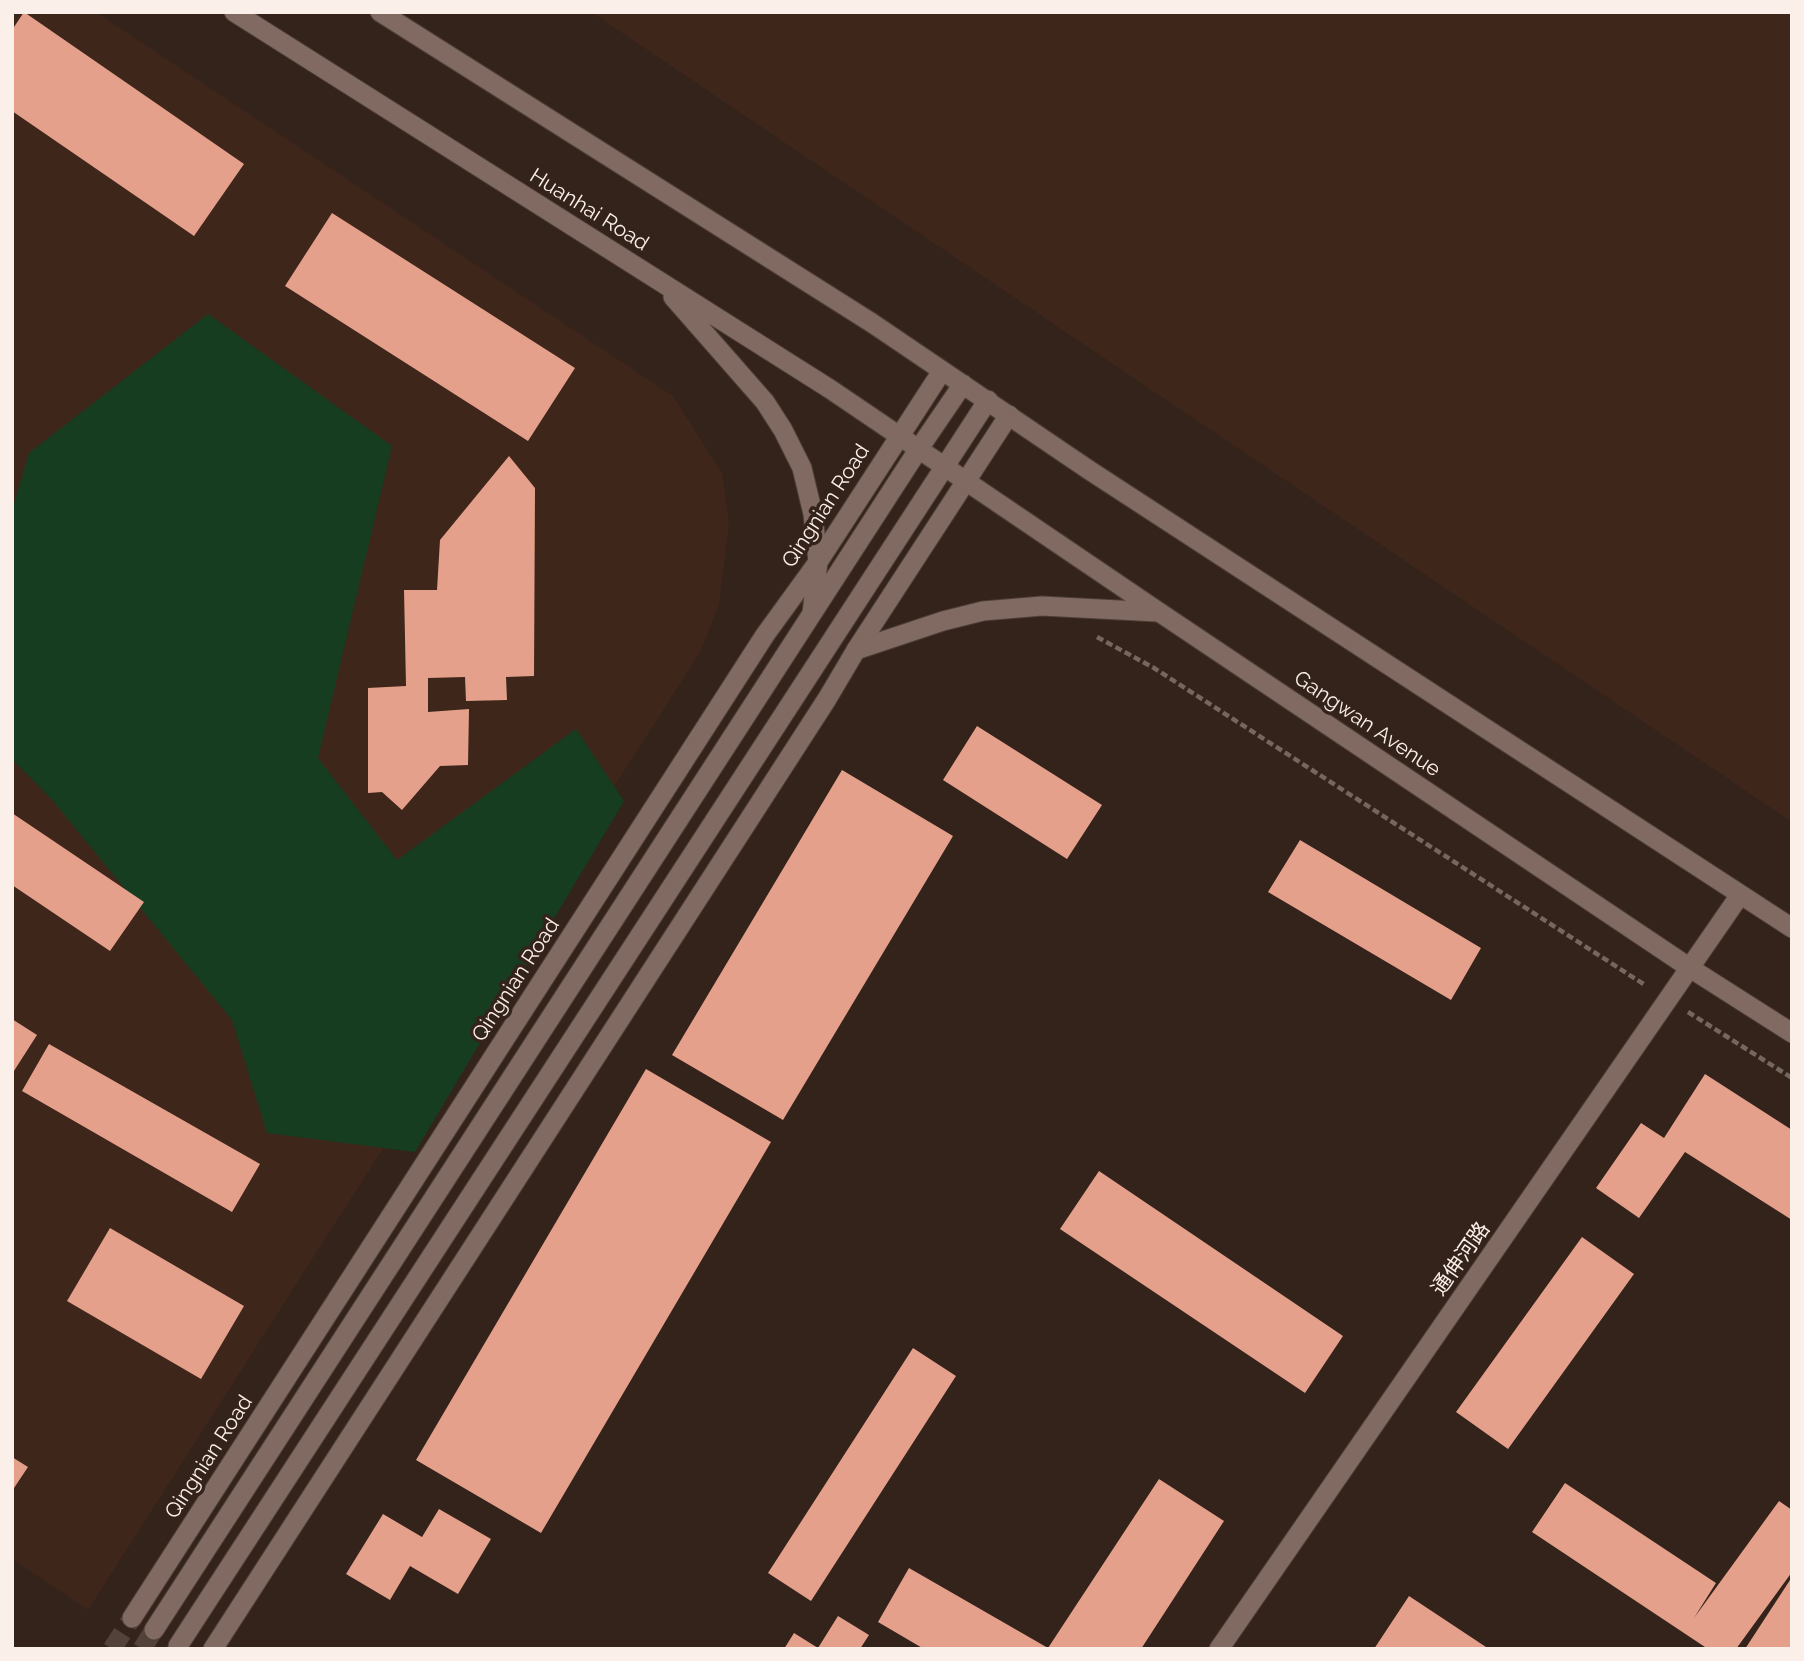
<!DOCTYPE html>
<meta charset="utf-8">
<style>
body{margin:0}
#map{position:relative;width:1804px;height:1661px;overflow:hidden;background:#34231b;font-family:Raleway,sans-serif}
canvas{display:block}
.frame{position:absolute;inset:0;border:14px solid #fbefe9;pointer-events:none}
</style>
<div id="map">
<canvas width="1804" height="1661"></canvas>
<div class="frame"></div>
</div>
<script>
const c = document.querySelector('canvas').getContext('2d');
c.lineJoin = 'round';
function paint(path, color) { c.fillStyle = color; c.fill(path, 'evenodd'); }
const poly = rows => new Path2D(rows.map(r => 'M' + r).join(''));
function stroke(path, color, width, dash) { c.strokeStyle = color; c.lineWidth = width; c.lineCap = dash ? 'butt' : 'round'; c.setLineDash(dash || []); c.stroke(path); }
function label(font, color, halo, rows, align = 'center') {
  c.font = font + ' Raleway,"Noto Sans SC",sans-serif'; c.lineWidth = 7; c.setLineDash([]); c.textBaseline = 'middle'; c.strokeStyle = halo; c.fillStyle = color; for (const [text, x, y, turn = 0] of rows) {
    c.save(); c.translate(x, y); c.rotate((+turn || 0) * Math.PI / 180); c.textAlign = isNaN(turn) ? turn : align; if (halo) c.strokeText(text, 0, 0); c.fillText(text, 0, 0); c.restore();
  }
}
paint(poly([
 [12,12,96,12,673,396,722,473,729,523,719,605,699,654,88,1610,12,1559],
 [591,12,1792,12,1792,822]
]), '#3e261b');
paint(poly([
 [208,314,392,446,318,758,397,860,576,729,624,801,415,1152,267,1133,232,1020,53,801,12,759,12,510,29,453]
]), '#163d20');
paint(poly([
 [24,12,244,164,194,236,12,111,12,30],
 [332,213,575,368,528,441,285,286],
 [509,456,535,488,534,676,506,677,507,700,466,701,465,677,428,678,428,712,469,709,468,765,440,766,402,810,382,792,368,793,368,688,406,686,404,590,437,590,440,540],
 [977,726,1102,805,1067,859,943,780],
 [842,770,953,836,783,1120,672,1055],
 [12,813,144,902,110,951,12,885],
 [1300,840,1481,948,1451,1000,1268,892],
 [12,1019,37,1035,12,1074],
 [49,1044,260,1164,232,1212,22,1091],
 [646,1069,771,1142,541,1533,416,1460],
 [1705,1074,1792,1130,1792,1220,1685,1152,1639,1218,1596,1188,1641,1123,1664,1138],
 [1099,1171,1343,1336,1305,1393,1060,1229],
 [110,1228,244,1306,201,1379,67,1301],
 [1582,1237,1634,1274,1508,1449,1456,1412],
 [913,1348,956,1376,811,1601,768,1573],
 [12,1457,28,1467,12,1491],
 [1159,1479,1224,1521,1141,1649,924,1649,878,1622,909,1568,1048,1648],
 [1565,1483,1716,1583,1694,1618,1779,1501,1792,1510,1792,1572,1736,1649,1708,1649,1532,1532],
 [439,1509,491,1539,458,1594,410,1566,390,1600,346,1574,383,1514,422,1537],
 [1792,1577,1792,1649,1745,1649],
 [1409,1596,1489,1649,1374,1649],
 [838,1616,869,1635,860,1649,784,1649,794,1633,818,1648]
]), '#e5a08c');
stroke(poly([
 [112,1649,132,1618]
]), '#52423a', 19, [19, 10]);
stroke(poly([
 [142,1649,154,1630]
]), '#52423a', 19, [19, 10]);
const minor = poly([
 [132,1618,765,635,818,562,942,371],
 [213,1649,827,699,856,650,1009,415],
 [1219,1649,1740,895]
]);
const secondary = poly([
 [234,12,830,389,1159,612,1690,968,1792,1033],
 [380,12,872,323,1089,470,1792,928],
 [673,297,765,402,783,430,802,468,813,514,818,562,812,613],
 [856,650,943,621,983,611,1042,606,1157,612],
 [154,1630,918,450,963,384],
 [178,1646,988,400]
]);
stroke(minor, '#4c3e37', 21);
stroke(secondary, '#4c3e37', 21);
stroke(poly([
 [1097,637,1154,668,1645,985],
 [1688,1012,1792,1078]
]), '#75665f', 4.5, [7, 3.5]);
stroke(minor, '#806a61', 19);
stroke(secondary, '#806a61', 19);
label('21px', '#fbefe9', '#34231b', [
 ["Huanhai Road",589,210,32],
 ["Qingnian Road",826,506,-57],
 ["Gangwan Avenue",1367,724,34],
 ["Qingnian Road",516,980,-57],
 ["通伸河路",1461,1259,-55],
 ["Qingnian Road",209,1457,-57]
]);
</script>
